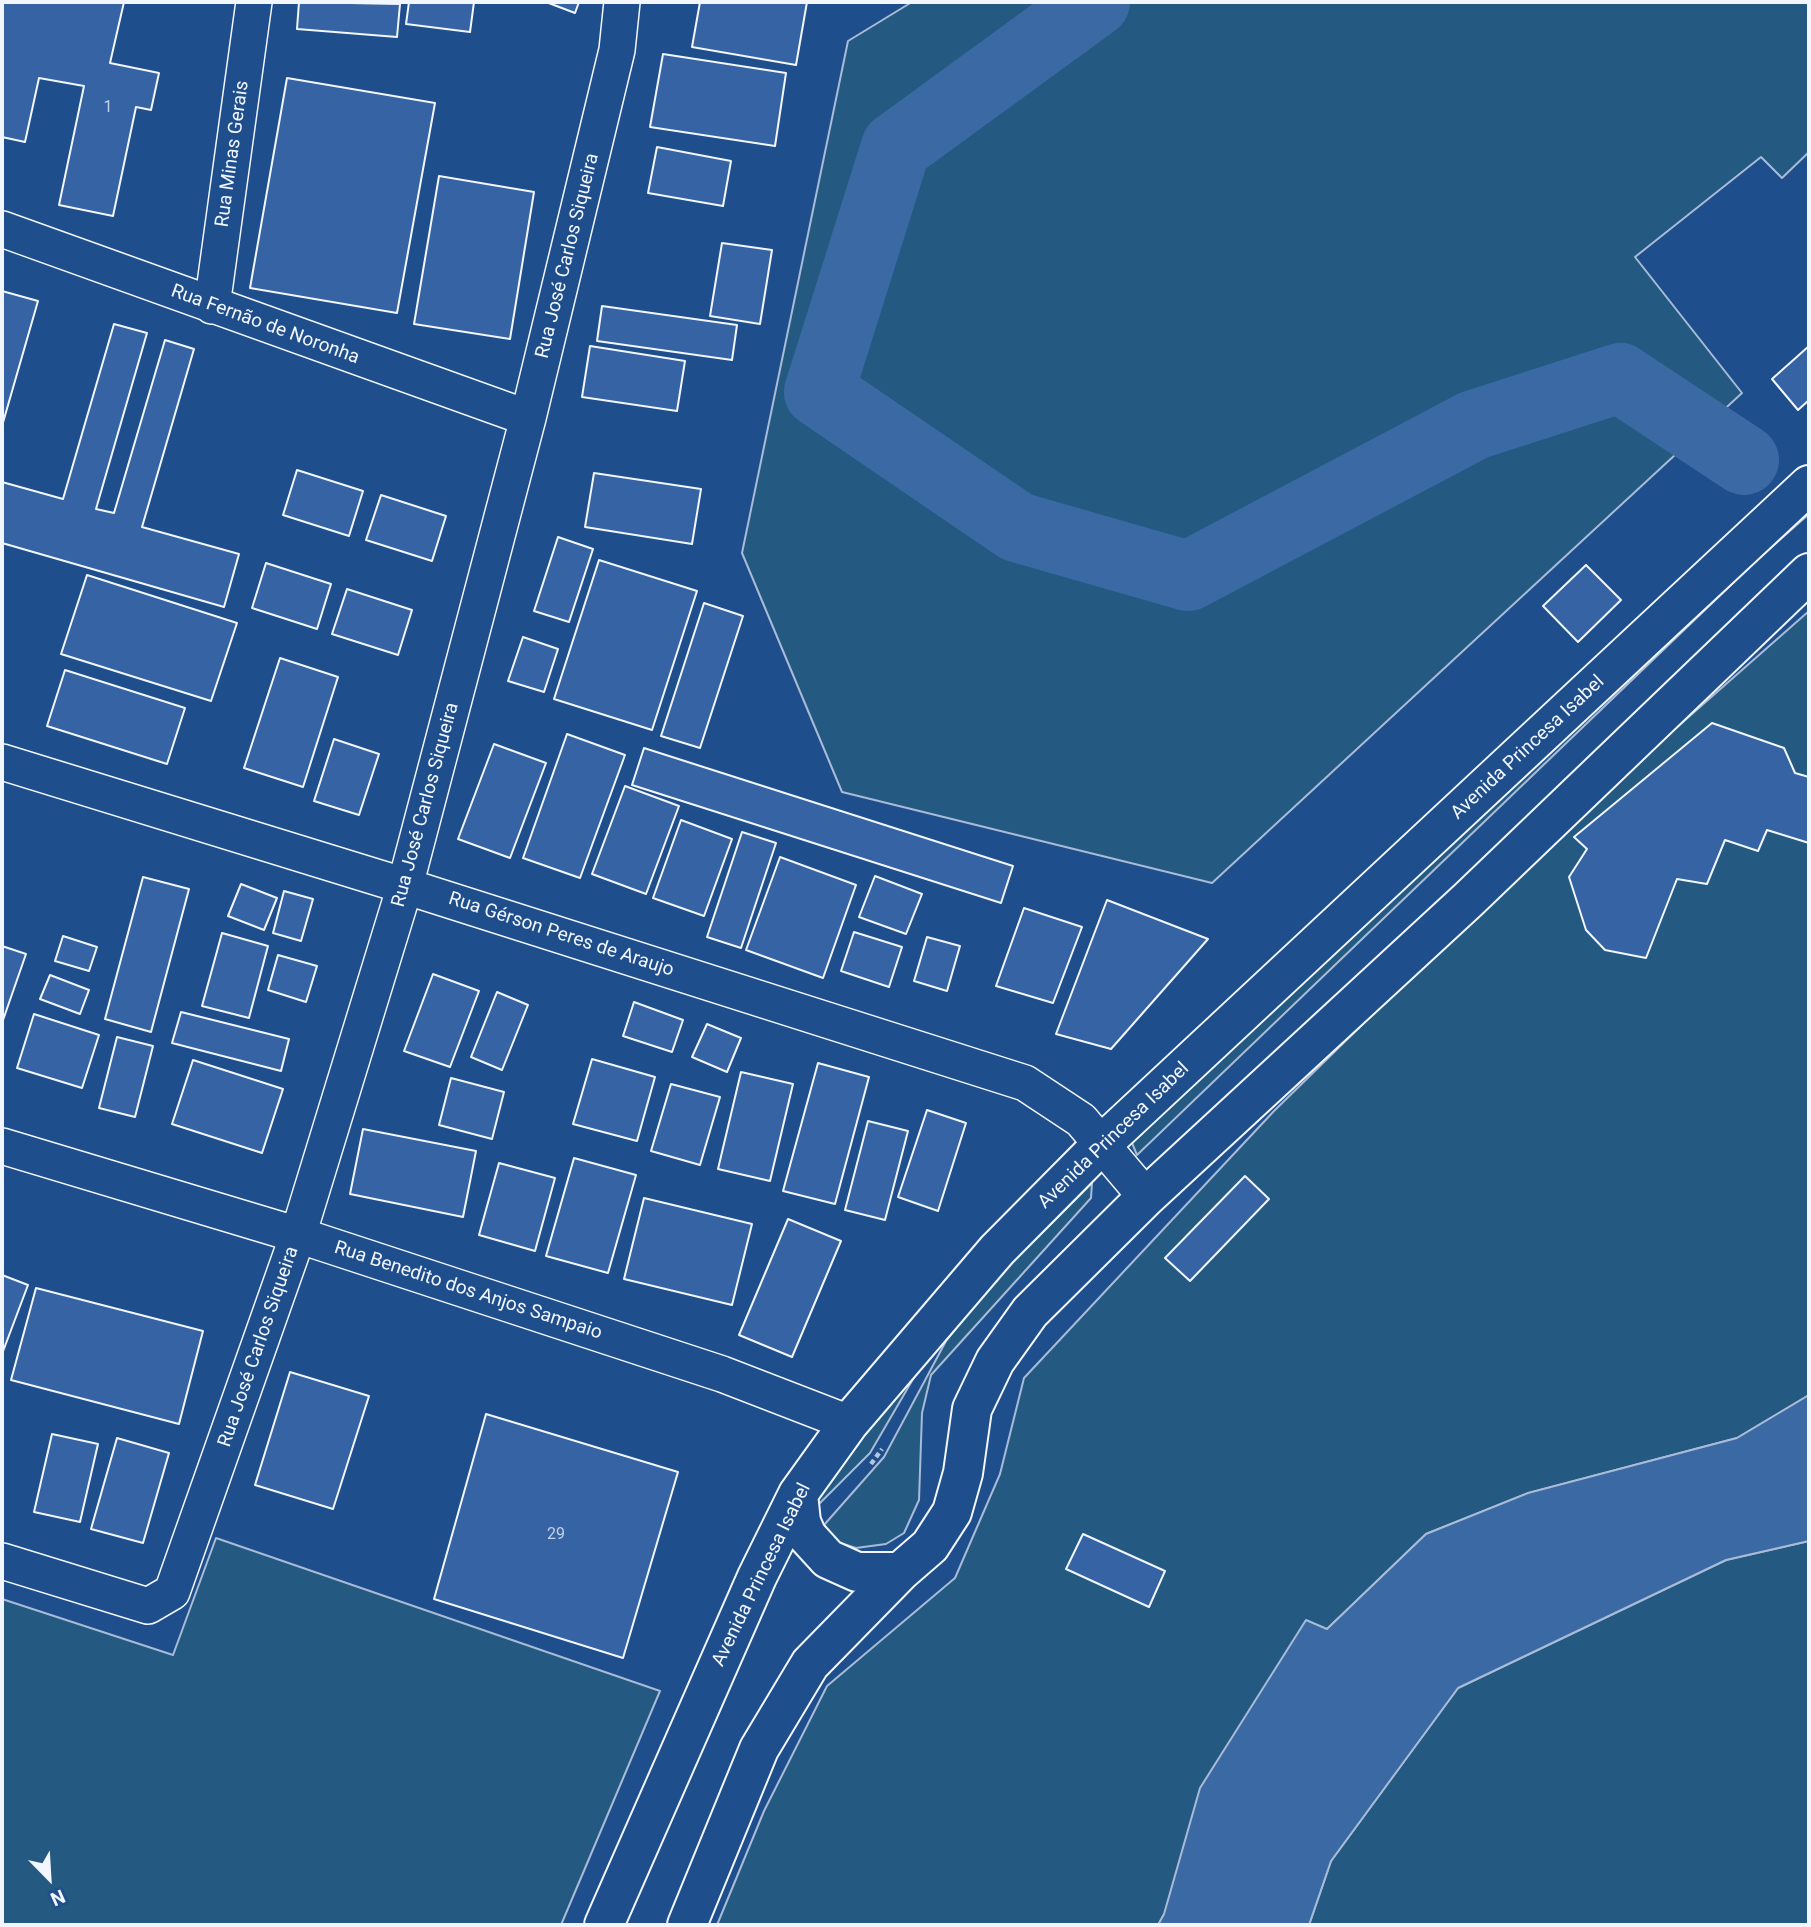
<!DOCTYPE html>
<meta charset="utf-8">
<style>
body{margin:0}
#map{position:relative;width:1811px;height:1927px;overflow:hidden;background:#1f4e8c;font-family:Roboto,sans-serif}
canvas{display:block}
.frame{position:absolute;inset:0;border:4px solid #f2f6ff;pointer-events:none}
.north{position:absolute;left:14px;top:1843px;width:70px;height:70px;-webkit-text-stroke:5px #1f4e8c;paint-order:stroke;rotate:156deg;font-size:19px;font-weight:700;line-height:28px;text-align:center;color:#f2f6ff}
.north::after{content:'';display:block;margin:auto;width:24px;height:32px;background:#f2f6ff;clip-path:polygon(50% 0,100% 100%,50% 72%,0 100%)}
</style>
<div id="map">
<canvas width="1811" height="1927"></canvas>
<div class="frame"></div>
<div class="north">N</div>
</div>
<script>
const c = document.querySelector('canvas').getContext('2d');
c.lineJoin = 'round';
function paint(path, color) { c.fillStyle = color; c.fill(path, 'evenodd'); }
const poly = rows => new Path2D(rows.map(r => 'M' + r).join(''));
function stroke(path, color, width, dash) { c.strokeStyle = color; c.lineWidth = width; c.lineCap = dash ? 'butt' : 'round'; c.setLineDash(dash || []); c.stroke(path); }
function label(font, color, halo, rows, align = 'center') {
  c.font = font + ' Roboto,sans-serif'; c.lineWidth = 5; c.setLineDash([]); c.textBaseline = 'middle'; c.strokeStyle = halo; c.fillStyle = color; for (const [text, x, y, turn = 0] of rows) {
    c.save(); c.translate(x, y); c.rotate((+turn || 0) * Math.PI / 180); c.textAlign = isNaN(turn) ? turn : align; if (halo) c.strokeText(text, 0, 0); c.fillText(text, 0, 0); c.restore();
  }
}
const green = poly([
 [912,2,1809,2,1809,152,1782,178,1761,157,1635,257,1742,393,1212,883,842,792,742,553,848,41,912,2],
 [1809,498,1809,514,1758,559,1137,1155,1132,1143,1809,498],
 [1809,611,1809,1395,1737,1438,1529,1493,1426,1534,1327,1629,1158,1925,717,1925,764,1811,827,1686,955,1578,1000,1474,1024,1378,1274,1111,1567,824,1809,611],
 [1092,1183,1091,1198,931,1375,922,1413,919,1500,904,1533,886,1544,856,1548,834,1541,824,1525,884,1457,946,1341,993,1282,1092,1183],
 [934,1343,870,1453,814,1509,821,1468,934,1343],
 [216,1538,660,1691,561,1925,2,1925,2,1599,173,1655,216,1538],
 [1809,1541,1809,1925,1309,1925,1331,1861,1458,1688,1726,1560,1809,1541]
]);
paint(green, '#245a82');
stroke(green, '#a8bbd7', 2);
const water = poly([
 [1809,1395,1809,1541,1726,1560,1458,1688,1331,1861,1309,1925,1158,1925,1164,1914,1200,1788,1306,1620,1327,1629,1426,1534,1528,1493,1737,1438,1809,1395]
]);
paint(water, '#3b69a3');
stroke(water, '#a8bbd7', 2);
stroke(poly([
 [1095,2,896,147,819,392,1017,527,1188,576,1474,425,1620,378,1744,460]
]), '#3b69a3', 70);
const building = poly([
 [2,2,124,2,110,63,159,73,151,110,136,107,113,216,59,205,84,86,39,78,25,142,2,137,2,2],
 [299,2,400,4,397,37,297,29,299,2],
 [409,2,474,2,470,32,406,24,409,2],
 [546,2,579,2,575,13,546,2],
 [700,2,807,2,796,65,692,47,700,2],
 [663,54,786,73,775,146,650,127,663,54],
 [287,78,435,103,397,313,250,288,287,78],
 [657,147,731,161,723,206,648,193,657,147],
 [439,176,534,192,510,339,414,324,439,176],
 [722,243,772,250,760,324,710,316,722,243],
 [2,291,38,301,2,426,2,291],
 [602,306,737,325,732,360,597,341,602,306],
 [114,324,147,333,96,509,114,513,165,340,194,349,142,527,239,554,224,607,2,543,2,482,63,499,114,324],
 [590,346,685,361,677,411,582,397,590,346],
 [1809,346,1809,400,1798,410,1772,379,1809,346],
 [297,470,363,491,349,536,283,515,297,470],
 [594,473,701,489,692,544,585,527,594,473],
 [381,495,446,516,432,561,366,540,381,495],
 [558,537,593,549,569,622,534,611,558,537],
 [599,560,697,591,652,730,554,699,599,560],
 [266,563,331,584,317,629,252,608,266,563],
 [1586,565,1621,600,1578,642,1543,606,1586,565],
 [87,575,237,623,211,701,61,654,87,575],
 [347,589,412,610,398,655,332,634,347,589],
 [704,603,743,616,700,748,661,736,704,603],
 [523,637,558,649,544,692,508,681,523,637],
 [280,658,338,677,303,787,244,768,280,658],
 [65,670,185,708,167,764,47,726,65,670],
 [1712,723,1784,748,1795,773,1809,777,1809,843,1767,830,1758,851,1725,840,1707,884,1677,879,1646,958,1605,950,1586,930,1569,877,1587,849,1574,837,1712,723],
 [567,734,625,755,580,878,523,858,567,734],
 [334,739,379,754,359,815,314,801,334,739],
 [494,744,546,763,510,858,458,839,494,744],
 [644,748,1013,866,1001,903,632,785,644,748],
 [625,786,679,806,646,894,592,874,625,786],
 [681,820,732,839,704,916,653,898,681,820],
 [742,832,776,843,741,948,707,937,742,832],
 [780,857,856,885,823,978,746,950,780,857],
 [875,876,922,894,906,934,859,917,875,876],
 [143,877,189,889,151,1032,105,1019,143,877],
 [241,884,277,898,264,930,228,916,241,884],
 [284,891,313,899,301,941,273,933,284,891],
 [1107,900,1208,939,1111,1049,1056,1034,1107,900],
 [1024,908,1082,927,1053,1003,996,986,1024,908],
 [854,932,902,947,889,987,841,971,854,932],
 [222,933,268,946,249,1018,202,1006,222,933],
 [63,936,97,947,89,971,55,961,63,936],
 [927,937,960,946,947,991,914,981,927,937],
 [2,946,26,954,2,1023,2,946],
 [278,955,317,966,306,1002,268,990,278,955],
 [433,974,479,991,450,1067,404,1051,433,974],
 [50,975,89,990,80,1014,40,999,50,975],
 [497,992,528,1005,502,1070,471,1057,497,992],
 [634,1002,683,1020,672,1052,623,1036,634,1002],
 [181,1012,289,1039,281,1071,172,1043,181,1012],
 [34,1014,99,1035,82,1088,17,1068,34,1014],
 [707,1024,741,1038,727,1072,692,1057,707,1024],
 [117,1037,153,1046,135,1117,99,1108,117,1037],
 [592,1059,655,1077,637,1141,573,1124,592,1059],
 [193,1060,283,1089,262,1153,172,1124,193,1060],
 [818,1063,869,1077,835,1204,783,1191,818,1063],
 [741,1072,793,1084,770,1181,718,1169,741,1072],
 [451,1078,504,1092,492,1139,439,1125,451,1078],
 [671,1084,720,1097,700,1165,651,1151,671,1084],
 [927,1110,966,1123,938,1211,898,1197,927,1110],
 [868,1121,908,1131,885,1220,845,1210,868,1121],
 [363,1129,476,1151,463,1217,350,1194,363,1129],
 [574,1158,636,1175,608,1273,546,1256,574,1158],
 [499,1163,555,1178,535,1251,479,1235,499,1163],
 [1245,1176,1269,1199,1190,1281,1165,1258,1245,1176],
 [644,1198,752,1224,732,1305,624,1279,644,1198],
 [788,1219,841,1241,792,1357,739,1335,788,1219],
 [2,1275,28,1285,2,1354,2,1275],
 [36,1288,203,1331,179,1424,11,1380,36,1288],
 [290,1372,369,1396,333,1509,255,1485,290,1372],
 [486,1414,678,1472,623,1658,434,1599,486,1414],
 [52,1434,98,1444,80,1522,34,1512,52,1434],
 [117,1438,169,1453,143,1543,91,1529,117,1438],
 [1083,1534,1165,1571,1149,1607,1066,1569,1083,1534]
]);
paint(building, '#3563a3');
stroke(building, '#f2f6ff', 2);
const street = poly([
 [2,229,528,418],
 [212,306,254,2],
 [2,762,405,886,1025,1083,1081,1120,1146,1197],
 [2,1146,298,1235,722,1374,849,1423],
 [2,1561,148,1606,172,1592,298,1235,405,886,528,418,617,50,622,2]
]);
const secondary = poly([
 [798,1494,801,1522,807,1536,828,1559,857,1572,900,1572],
 [604,1925,757,1577,798,1494,849,1423,997,1250,1103,1143,1809,485],
 [687,1925,759,1749,810,1664,900,1572,930,1546,952,1512,963,1473,972,1409,995,1361,1030,1312,1146,1197,1468,900,1809,573]
]);
stroke(street, '#f2f6ff', 38);
stroke(secondary, '#f2f6ff', 42);
stroke(poly([
 [871,1464,882,1449]
]), '#b3c4dc', 4.5, [5, 3.5]);
stroke(street, '#1f4e8c', 35);
stroke(secondary, '#1f4e8c', 38);
label('16px', '#c3d1e8', null, [
 ["1",108,108],
 ["29",556,1535]
]);
label('19px', '#f2f6ff', '#1f4e8c', [
 ["Rua Minas Gerais",233,154,-82],
 ["Rua José Carlos Siqueira",568,256,-76],
 ["Rua Fernão de Noronha",265,325,20],
 ["Avenida Princesa Isabel",1528,748,-43],
 ["Rua José Carlos Siqueira",426,805,-75],
 ["Rua Gérson Peres de Araujo",561,935,18],
 ["Avenida Princesa Isabel",1114,1136,-44],
 ["Rua Benedito dos Anjos Sampaio",468,1291,18],
 ["Rua José Carlos Siqueira",259,1347,-71],
 ["Avenida Princesa Isabel",762,1575,-64]
]);
</script>
